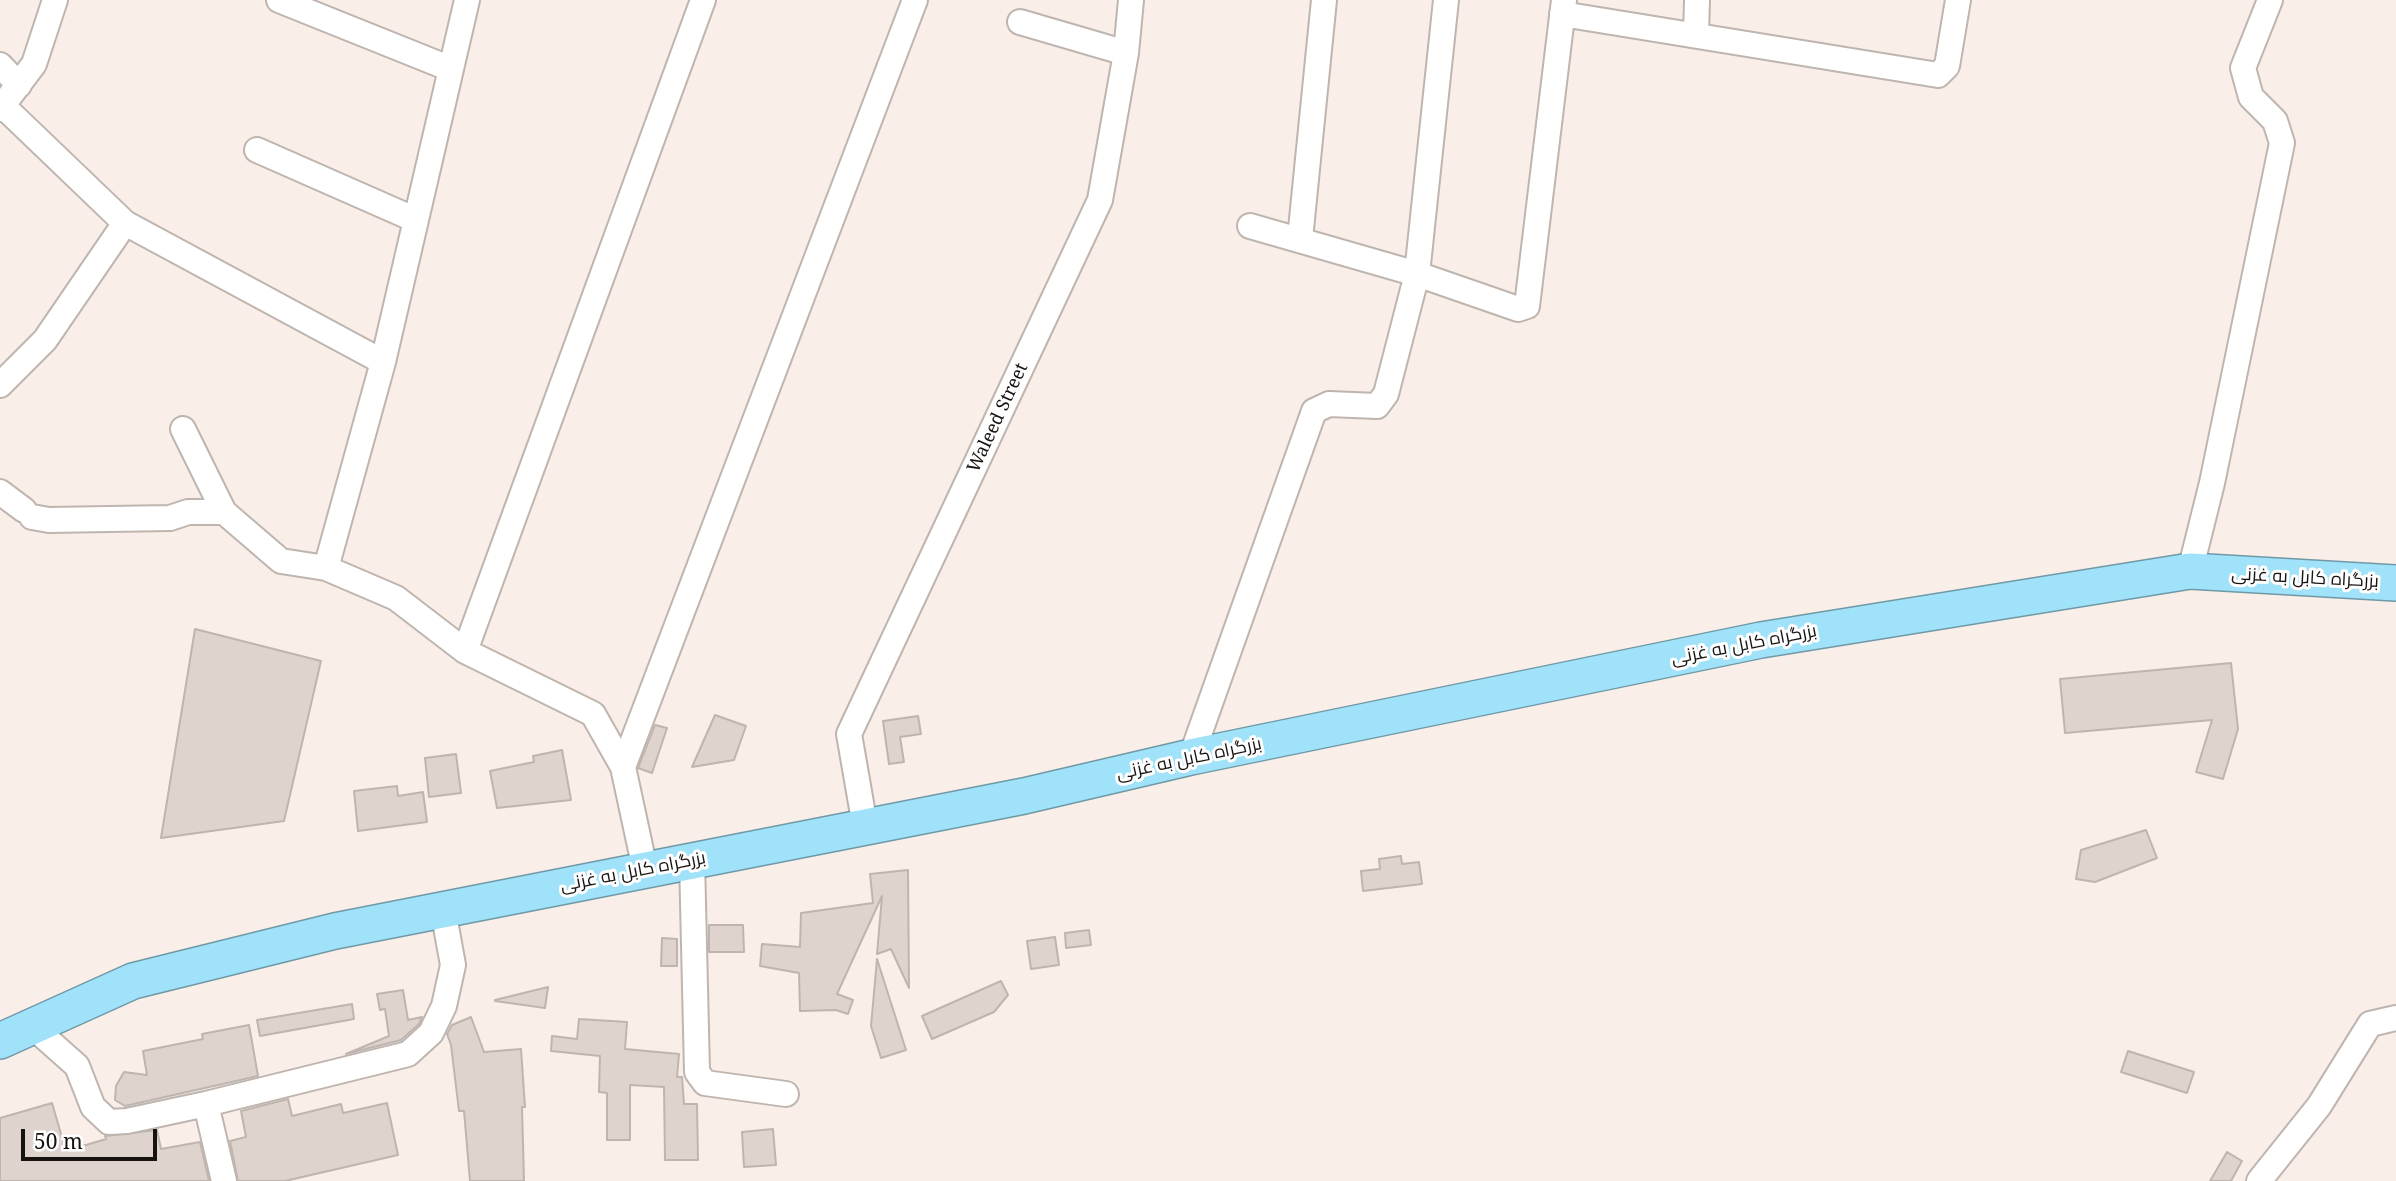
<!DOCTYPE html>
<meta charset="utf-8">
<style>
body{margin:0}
#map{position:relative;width:2396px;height:1181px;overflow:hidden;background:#f9efe8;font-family:"Noto Serif",serif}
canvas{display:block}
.scale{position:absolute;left:21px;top:1129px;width:136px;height:32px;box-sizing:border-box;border:4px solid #161210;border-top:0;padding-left:9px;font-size:21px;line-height:24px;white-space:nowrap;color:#161210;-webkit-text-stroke:5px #fefefe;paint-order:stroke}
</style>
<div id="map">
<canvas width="2396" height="1181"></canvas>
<div class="scale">50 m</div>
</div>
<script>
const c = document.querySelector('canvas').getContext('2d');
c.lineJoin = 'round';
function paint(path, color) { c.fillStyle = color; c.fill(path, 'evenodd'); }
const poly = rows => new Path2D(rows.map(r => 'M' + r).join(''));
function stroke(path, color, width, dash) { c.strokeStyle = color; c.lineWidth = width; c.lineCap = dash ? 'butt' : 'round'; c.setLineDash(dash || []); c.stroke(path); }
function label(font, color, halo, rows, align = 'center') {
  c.font = font + ' "Noto Serif",Cairo,serif'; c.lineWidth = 6; c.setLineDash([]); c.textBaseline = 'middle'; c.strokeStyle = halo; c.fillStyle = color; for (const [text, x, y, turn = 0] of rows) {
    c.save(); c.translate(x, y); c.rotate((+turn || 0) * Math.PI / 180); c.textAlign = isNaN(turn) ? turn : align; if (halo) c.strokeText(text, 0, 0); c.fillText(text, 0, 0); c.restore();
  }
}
const building = poly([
 [195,629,321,661,284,821,161,838,195,629],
 [2231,663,2238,729,2223,779,2196,772,2212,720,2065,733,2060,679,2231,663],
 [715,715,746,726,734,760,692,767,715,715],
 [918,716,921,734,900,737,904,762,889,764,883,721,918,716],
 [655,725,667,728,652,773,638,768,655,725],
 [562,750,571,800,497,808,490,771,534,762,533,756,562,750],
 [456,754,461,793,429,797,425,758,456,754],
 [397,786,398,796,423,792,427,822,358,831,354,791,397,786],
 [2146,830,2157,858,2095,882,2076,879,2081,850,2146,830],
 [1401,856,1402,864,1419,862,1422,884,1363,891,1361,871,1380,869,1379,859,1401,856],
 [908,870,909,988,891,949,877,954,882,896,837,994,853,1000,848,1014,836,1010,800,1011,799,973,760,966,762,944,800,947,801,913,873,903,870,874,908,870],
 [709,925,743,925,744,952,709,952,709,925],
 [1089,930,1091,945,1066,948,1065,933,1089,930],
 [1055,937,1059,965,1031,969,1027,941,1055,937],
 [662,938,677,939,677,966,661,966,662,938],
 [877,959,906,1050,881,1058,871,1026,877,959],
 [1001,981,1008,995,994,1012,932,1039,922,1016,1001,981],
 [548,987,545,1008,495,1001,495,1000,548,987],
 [403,990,408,1020,422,1017,419,1024,401,1040,346,1054,389,1036,385,1009,380,1010,377,994,403,990],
 [352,1004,354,1019,260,1036,257,1020,352,1004],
 [471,1017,484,1052,521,1049,525,1107,522,1107,524,1181,470,1181,464,1111,459,1111,451,1045,447,1034,452,1025,471,1017],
 [579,1019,627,1022,625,1049,679,1054,677,1077,682,1077,684,1104,697,1104,698,1160,665,1160,664,1087,630,1085,630,1140,607,1140,607,1093,599,1092,600,1056,551,1051,552,1036,577,1039,579,1019],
 [249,1025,258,1076,125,1106,115,1100,116,1086,124,1072,147,1075,143,1051,203,1039,202,1034,249,1025],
 [2128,1051,2194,1072,2187,1093,2121,1072,2128,1051],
 [288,1099,292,1116,341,1104,343,1113,387,1103,398,1155,285,1181,238,1181,230,1141,246,1137,241,1111,288,1099],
 [52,1103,66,1151,106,1139,105,1136,157,1130,161,1149,200,1142,209,1181,0,1181,0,1118,52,1103],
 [773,1129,776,1165,744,1167,742,1132,773,1129],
 [2227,1152,2242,1161,2231,1181,2210,1181,2227,1152]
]);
paint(building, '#ded4cd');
stroke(building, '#bfb5af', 2);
const minor = poly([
 [279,0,451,69],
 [1562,14,1938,75,1947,66,1958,0],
 [1020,22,1126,53],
 [1696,35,1697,0],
 [0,65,19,85],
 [3,106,125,223,383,362],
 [0,109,34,64,55,0],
 [257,150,416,220],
 [1250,226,1417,274,1518,309,1527,306,1564,0],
 [1300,239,1324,0],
 [0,385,45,340,125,223],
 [183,429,224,512,281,561,326,568,396,598,465,651,593,714,623,767,645,869],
 [0,492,24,510],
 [32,517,49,520,170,518,188,512,224,512],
 [326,568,383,362,467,0],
 [2190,571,2212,483,2282,143,2275,121,2251,97,2243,68,2270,0],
 [465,651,703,0],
 [1191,757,1314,411,1329,404,1377,406,1386,394,1417,274,1446,0],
 [623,767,915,0],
 [865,826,849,734,1100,200,1126,53,1131,0],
 [692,860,697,1072,705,1083,786,1094],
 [32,1026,77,1066,93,1107,109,1122,127,1121,206,1104,408,1054,431,1033,444,1006,453,965,443,910],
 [206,1104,224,1181],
 [2259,1181,2319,1106,2370,1024,2396,1018]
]);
const highway = poly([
 [0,1041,133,981,335,931,1024,796,1191,757,1761,640,2190,571,2396,583]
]);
stroke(minor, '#bfb5af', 28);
stroke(highway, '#7099a7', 38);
stroke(minor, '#fff', 24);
stroke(highway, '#a0e2f9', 35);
label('18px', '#161210', '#fefefe', [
 ["Waleed Street",998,418,-65],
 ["بزرگراه کابل به غزنی",2305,578,3],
 ["بزرگراه کابل به غزنی",1744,645,-11],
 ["بزرگراه کابل به غزنی",1189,759,-12],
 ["بزرگراه کابل به غزنی",633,872,-11]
]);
</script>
